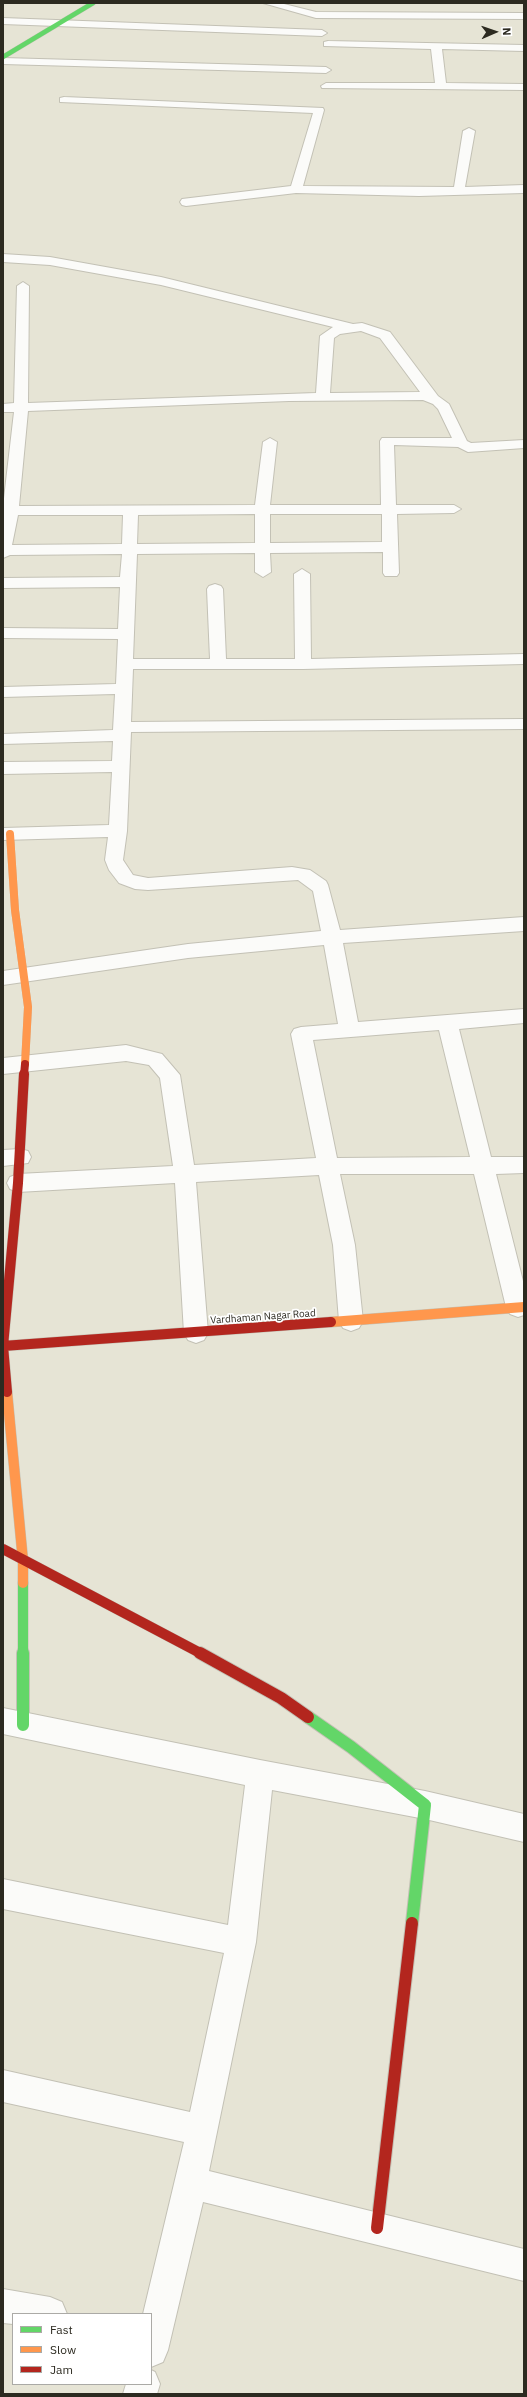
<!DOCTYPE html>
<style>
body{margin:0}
#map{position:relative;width:527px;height:2397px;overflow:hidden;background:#e6e4d5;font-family:"IBM Plex Sans",sans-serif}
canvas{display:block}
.frame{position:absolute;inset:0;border:4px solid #2c2a20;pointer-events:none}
.legend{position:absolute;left:12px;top:2313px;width:140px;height:72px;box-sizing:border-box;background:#fff;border:1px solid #abaaa6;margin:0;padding:5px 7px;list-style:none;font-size:12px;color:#2c2a20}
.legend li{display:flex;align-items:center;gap:8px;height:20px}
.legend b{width:20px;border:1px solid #abaaa6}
.north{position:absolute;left:475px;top:12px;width:40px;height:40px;-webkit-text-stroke:3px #fff;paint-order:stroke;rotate:88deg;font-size:11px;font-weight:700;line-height:16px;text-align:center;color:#2c2a20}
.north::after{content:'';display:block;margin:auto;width:14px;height:18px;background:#2c2a20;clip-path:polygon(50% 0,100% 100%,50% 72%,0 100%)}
</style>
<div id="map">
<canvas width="527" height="2397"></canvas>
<div class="frame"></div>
<ul class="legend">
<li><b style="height:5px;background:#63d668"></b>Fast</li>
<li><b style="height:5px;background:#ff974d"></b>Slow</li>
<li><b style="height:5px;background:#b3261e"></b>Jam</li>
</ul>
<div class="north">N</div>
</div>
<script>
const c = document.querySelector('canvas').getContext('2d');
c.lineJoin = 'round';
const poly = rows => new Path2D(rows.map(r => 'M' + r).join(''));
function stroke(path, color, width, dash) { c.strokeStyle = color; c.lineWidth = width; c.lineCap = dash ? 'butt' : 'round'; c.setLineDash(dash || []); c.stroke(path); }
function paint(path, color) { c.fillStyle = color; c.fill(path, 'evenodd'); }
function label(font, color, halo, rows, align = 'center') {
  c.font = font + ' "IBM Plex Sans",sans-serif'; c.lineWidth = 3.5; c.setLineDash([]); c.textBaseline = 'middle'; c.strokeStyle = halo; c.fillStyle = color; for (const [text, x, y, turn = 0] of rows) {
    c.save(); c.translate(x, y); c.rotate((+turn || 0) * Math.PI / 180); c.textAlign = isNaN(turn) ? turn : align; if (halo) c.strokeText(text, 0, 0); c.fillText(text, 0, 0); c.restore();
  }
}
const street = poly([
 [263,3,280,3,316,12,524,13,524,19,316,18,263,3],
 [3,18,322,30,327,33,322,36,3,24,3,18],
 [328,41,524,45,524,51,442,49,446,83,524,84,524,90,322,88,321,86,326,83,435,83,431,49,324,46,324,42,328,41],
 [3,58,326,67,331,70,326,73,3,64,3,58],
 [64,97,323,108,324,110,303,186,454,187,463,131,469,128,475,131,465,187,524,185,524,193,419,196,296,193,186,206,182,205,180,202,182,199,291,186,313,113,60,102,60,98,64,97],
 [3,254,50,257,161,277,353,324,362,323,390,332,438,396,449,404,467,441,471,443,524,440,524,448,468,452,458,447,394,445,396,505,454,505,461,509,454,513,397,514,399,573,397,576,385,576,383,573,383,552,270,553,271,572,263,577,255,572,255,553,137,554,133,659,210,659,207,589,209,586,215,584,221,586,223,589,226,659,295,659,294,574,302,569,310,574,311,659,524,654,524,664,303,669,133,669,131,722,524,719,524,729,131,732,127,831,123,860,133,875,148,878,292,867,310,870,326,881,328,885,340,930,524,917,524,931,343,943,358,1022,524,1009,524,1023,459,1029,491,1157,524,1157,524,1173,496,1174,524,1285,524,1315,518,1317,510,1314,506,1307,474,1174,340,1174,355,1245,363,1321,359,1328,351,1331,343,1328,339,1321,333,1245,319,1175,196,1182,208,1333,204,1340,196,1343,188,1340,184,1333,175,1183,18,1192,10,1189,7,1183,10,1177,18,1174,173,1166,160,1078,149,1065,126,1061,3,1074,3,1058,126,1045,162,1054,180,1075,194,1165,316,1158,291,1034,294,1029,301,1027,338,1024,324,945,188,958,3,985,3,971,188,944,321,931,313,891,298,880,148,890,135,889,119,883,109,870,105,860,108,837,3,840,3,828,109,825,112,772,3,774,3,762,112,761,113,741,3,744,3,734,113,730,115,694,3,697,3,687,116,684,118,639,3,638,3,628,118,629,120,587,3,588,3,578,120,577,122,554,10,555,3,558,3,507,14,412,3,412,3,404,14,403,17,286,23,282,29,286,28,403,316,393,320,336,333,327,161,285,50,265,3,262,3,254],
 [361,331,380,338,420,392,330,393,334,338,340,334,361,331],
 [423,400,433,404,438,409,452,438,382,438,380,441,381,505,270,505,277,442,270,438,263,442,255,505,19,506,28,411,289,401,423,400],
 [255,514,255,543,137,544,138,515,255,514],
 [270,514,382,514,382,542,270,543,270,514],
 [18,515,123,515,122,544,12,545,18,515],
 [439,1030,470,1157,337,1158,313,1040,439,1030],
 [20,1149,28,1151,31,1157,28,1163,3,1166,3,1150,20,1149],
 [3,1708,260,1760,425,1791,524,1814,524,1842,425,1819,272,1790,256,1942,209,2171,524,2249,524,2281,203,2202,168,2350,163,2362,151,2367,151,2314,143,2314,184,2142,3,2102,3,2070,190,2112,224,1953,3,1909,3,1879,228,1925,245,1785,3,1734,3,1708],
 [3,2289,50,2297,62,2302,67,2314,13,2314,13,2324,3,2323,3,2289],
 [151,2370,155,2372,160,2384,157,2394,123,2394,126,2384,151,2384,151,2370]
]);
const fastFar2 = poly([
 [3,57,93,3]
]);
const fastFar1 = poly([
 [23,1583,23,1654]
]);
const fast = poly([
 [23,1653,23,1725],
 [308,1717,351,1747,425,1805,412,1923]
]);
const slowFar1 = poly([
 [10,834,15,910,28,1007,25,1064]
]);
const slow = poly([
 [331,1322,524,1307],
 [7,1392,23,1561,23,1583]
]);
const jamFar2 = poly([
 [24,1075,25,1064]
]);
const jamFar1 = poly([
 [3,1346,331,1322],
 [7,1392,3,1346,18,1183,24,1074],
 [3,1549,202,1654]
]);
const jam = poly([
 [200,1653,281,1698,308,1717],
 [377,2228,412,1923]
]);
stroke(street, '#c3c1b5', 2);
stroke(fastFar2, '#c3c1b5', 5.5);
stroke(fastFar1, '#c3c1b5', 11);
stroke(fast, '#c3c1b5', 14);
stroke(slowFar1, '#c3c1b5', 8);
stroke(slow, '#c3c1b5', 11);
stroke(jamFar2, '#c3c1b5', 8);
stroke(jamFar1, '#c3c1b5', 11);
stroke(jam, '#c3c1b5', 14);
paint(street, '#fbfbf9');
stroke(fastFar2, '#63d668', 4.5);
stroke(fastFar1, '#63d668', 10);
stroke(fast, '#63d668', 12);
stroke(slowFar1, '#ff974d', 8);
stroke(slow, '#ff974d', 10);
stroke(jamFar2, '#b3261e', 8);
stroke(jamFar1, '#b3261e', 10);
stroke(jam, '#b3261e', 12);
label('10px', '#2c2a20', '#fff', [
 ["Vardhaman Nagar Road",263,1317,-4]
]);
</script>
